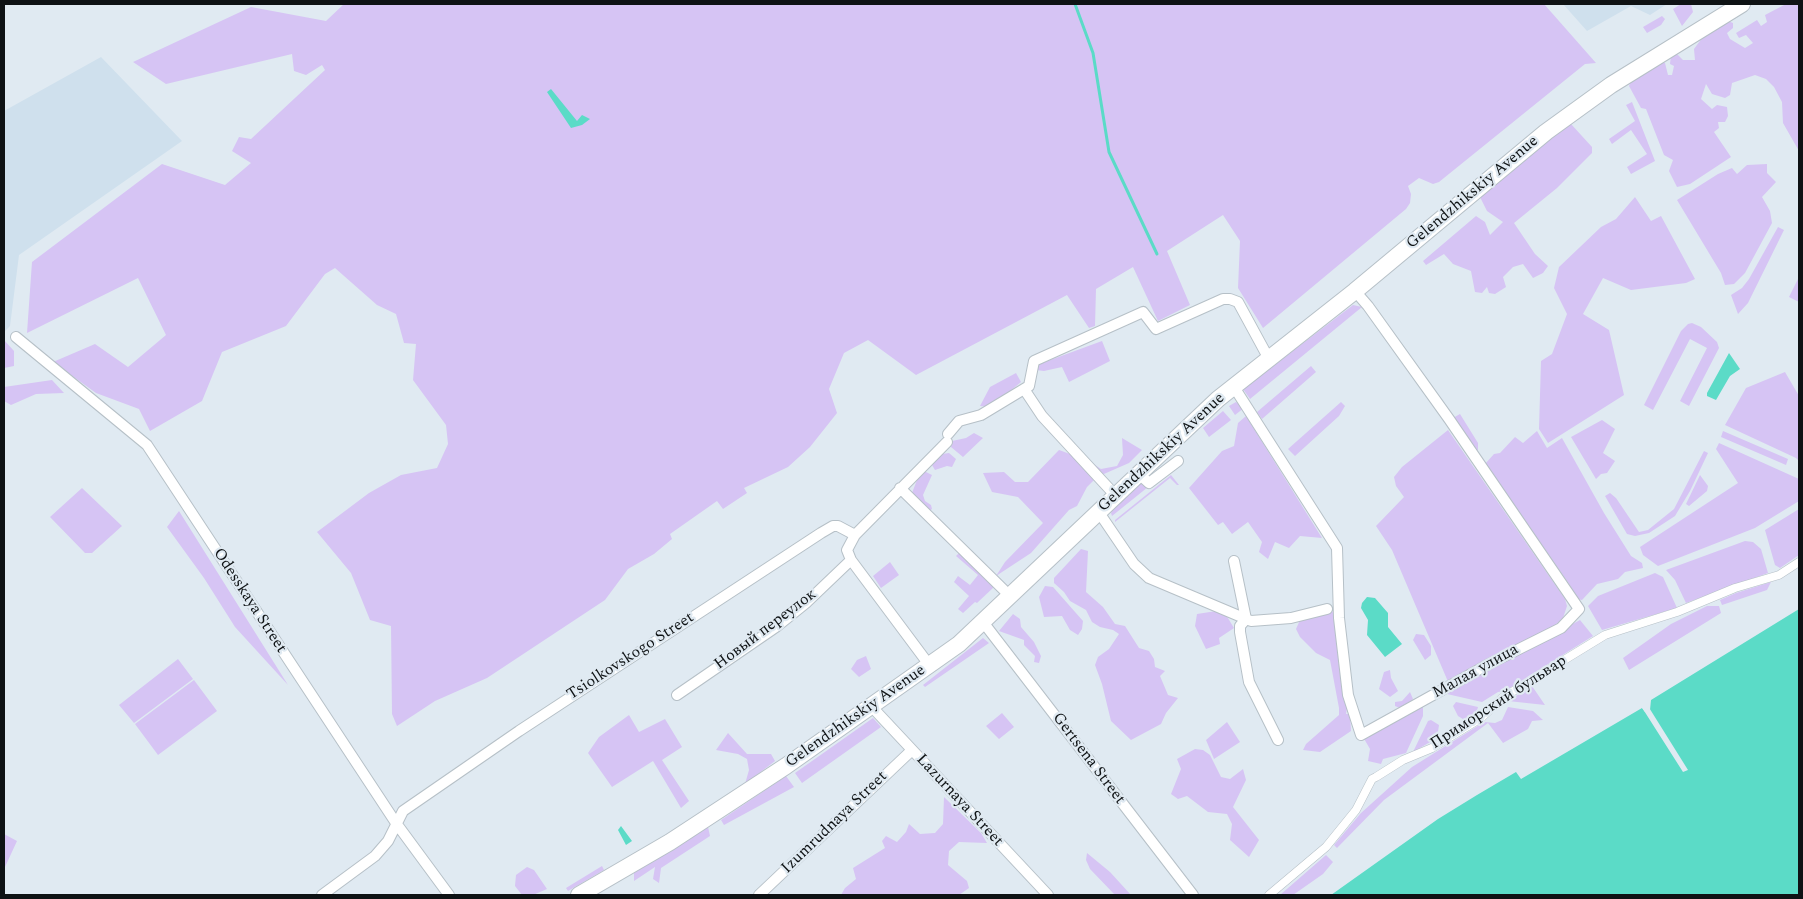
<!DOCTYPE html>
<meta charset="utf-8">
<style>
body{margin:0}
#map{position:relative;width:1803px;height:899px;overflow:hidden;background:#e0eaf2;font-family:Spectral,serif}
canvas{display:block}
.frame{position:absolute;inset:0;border:5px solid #0e1214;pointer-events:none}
</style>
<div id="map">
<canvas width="1803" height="899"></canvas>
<div class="frame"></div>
</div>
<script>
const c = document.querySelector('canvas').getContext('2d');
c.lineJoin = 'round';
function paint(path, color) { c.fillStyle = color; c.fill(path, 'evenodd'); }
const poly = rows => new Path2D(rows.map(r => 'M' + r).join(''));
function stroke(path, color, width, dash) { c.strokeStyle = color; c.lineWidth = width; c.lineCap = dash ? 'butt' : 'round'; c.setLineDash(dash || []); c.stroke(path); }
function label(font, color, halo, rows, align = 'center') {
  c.font = font + ' Spectral,serif'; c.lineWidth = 4.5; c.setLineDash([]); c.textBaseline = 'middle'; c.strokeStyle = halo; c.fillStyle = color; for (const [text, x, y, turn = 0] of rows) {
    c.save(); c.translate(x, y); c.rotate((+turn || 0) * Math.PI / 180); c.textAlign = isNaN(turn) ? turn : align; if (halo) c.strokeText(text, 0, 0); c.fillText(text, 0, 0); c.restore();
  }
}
paint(poly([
 [1563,4,1667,4,1650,15,1631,6,1587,31],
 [101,57,182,141,19,255,10,326,4,332,4,111]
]), '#cfe0ed');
paint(poly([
 [344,4,1544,4,1596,63,1585,64,1439,182,1433,184,1419,178,1408,186,1411,194,1410,203,1406,209,1263,328,1238,288,1240,241,1223,215,1167,251,1190,305,1158,321,1133,267,1096,289,1095,326,1089,328,1067,295,916,375,868,340,844,353,829,389,837,413,810,447,788,467,744,488,747,493,723,509,717,501,670,534,672,539,654,554,628,569,605,600,487,678,435,701,397,726,392,714,391,626,370,620,351,573,317,532,369,493,401,475,437,468,448,444,446,425,413,380,416,344,404,343,396,314,377,305,335,268,325,274,286,326,222,352,202,401,150,431,139,409,96,393,53,362,95,344,128,367,166,335,138,278,27,333,32,262,162,164,225,185,251,163,232,151,239,137,251,139,325,70,322,65,306,75,294,71,292,54,166,84,133,62,251,7,326,21],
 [1681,4,1691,4,1693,12,1682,26,1673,9],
 [1786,4,1799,4,1799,151,1783,123,1782,102,1774,87,1766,79,1755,75,1732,83,1730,95,1725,98,1712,94,1706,84,1701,99,1712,109,1717,105,1727,107,1728,116,1725,122,1718,122,1719,128,1714,132,1731,157,1690,184,1677,187,1669,171,1673,160,1664,155,1646,109,1641,108,1629,86,1631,81,1659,62,1665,63,1668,75,1672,75,1674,66,1670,64,1671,55,1676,53,1683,60,1695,60,1694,49,1705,34,1728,21,1733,23,1733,28,1727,33,1730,39,1745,48,1753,43,1746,35,1739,38,1736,33,1757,20,1761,26,1767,22,1765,15],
 [1662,16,1665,19,1661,25,1647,33,1643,27],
 [1632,102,1655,161,1631,174,1627,167,1647,154,1631,130,1612,144,1609,139,1635,121,1626,105],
 [1571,124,1592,147,1592,153,1557,188,1514,223,1535,254,1548,266,1543,273,1533,278,1523,264,1513,267,1503,277,1506,287,1495,294,1489,293,1487,287,1482,293,1475,292,1471,271,1453,264,1444,254,1426,265,1423,261,1476,216,1485,222,1490,235,1503,222,1487,211,1480,197,1540,146],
 [1767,164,1767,173,1776,182,1762,197,1770,211,1772,223,1745,273,1734,284,1725,285,1721,273,1677,200,1718,174,1732,168,1737,174,1747,165],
 [1635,197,1651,221,1661,216,1695,279,1686,283,1631,290,1603,278,1583,314,1609,330,1624,395,1548,443,1539,429,1541,361,1552,354,1567,314,1554,288,1559,267,1601,227,1616,219],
 [1778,227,1784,230,1748,303,1738,314,1731,295,1742,288,1749,279],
 [1799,277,1799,302,1789,297],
 [1353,305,1362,307,1250,399,1243,389],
 [1692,323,1701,327,1717,342,1719,348,1689,406,1680,401,1707,348,1690,339,1653,410,1644,405,1681,331,1688,324],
 [4,340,14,351,14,366,4,368],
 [1102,341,1110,361,1069,382,1062,367,1044,371,1036,370,1034,366],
 [1311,366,1316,372,1262,419,1257,412],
 [1785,372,1799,396,1799,461,1796,458,1725,425,1746,388],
 [1016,373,1021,382,991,407,980,406,990,387],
 [52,380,64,393,36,394,11,405,4,401,4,387],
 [1236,402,1244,408,1235,415,1229,406],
 [1341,402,1345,406,1339,416,1295,456,1288,449],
 [1223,411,1231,420,1209,437,1203,428],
 [1460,414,1478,443,1478,451,1453,418],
 [1246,416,1322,538,1300,536,1289,548,1275,542,1268,559,1259,552,1262,542,1248,522,1232,534,1223,522,1218,525,1189,488,1222,451,1234,446,1238,423],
 [1602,420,1615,429,1603,453,1615,461,1607,473,1601,474,1596,479,1571,437],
 [1448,430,1565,599,1567,606,1563,618,1553,627,1449,684,1392,550,1376,526,1404,497,1396,486,1394,477,1402,467],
 [1537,431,1547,448,1562,438,1604,513,1631,556,1642,563,1643,568,1625,572,1618,579,1597,584,1582,600,1576,599,1569,584,1485,464,1494,454,1500,453,1515,437,1523,443],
 [1723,431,1788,459,1786,465,1721,437],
 [974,433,983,438,963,457,951,447,952,441,966,438],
 [1122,438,1142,450,1129,463,1097,477,1087,487,1077,506,1069,510,1031,553,996,576,1005,562,1043,523,1018,497,992,492,983,473,1004,472,1015,482,1028,482,1059,450,1089,461,1101,469,1117,466,1123,455],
 [1719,443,1799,479,1799,501,1755,528,1658,566,1643,555,1640,547,1738,483,1716,449],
 [1704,451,1708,453,1690,491,1675,516,1649,533,1635,536,1627,534,1605,496,1610,493,1616,498,1639,532,1648,530,1674,509],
 [949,453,956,459,952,467,947,466,935,470,932,465,935,459,942,454],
 [924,471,932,475,923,495,925,501,931,505,932,509,928,512,910,498,919,475],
 [1171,475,1179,485,1177,485,1170,478,1115,522,1115,520],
 [1700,475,1708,486,1707,491,1689,506,1686,504],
 [1141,481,1148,487,1112,516,1111,513,1114,508],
 [82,488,122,526,92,553,85,553,50,517],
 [1799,509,1799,555,1780,568,1775,565,1765,530],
 [179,511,288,685,235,627,204,578,167,527],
 [1745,541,1753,542,1761,549,1768,573,1686,603,1675,580,1666,570],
 [1081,549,1088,551,1086,592,1103,607,1115,624,1125,626,1139,648,1149,651,1154,659,1155,667,1165,671,1160,676,1168,695,1178,698,1166,713,1161,724,1131,740,1111,721,1102,684,1095,665,1098,657,1109,649,1119,634,1113,630,1100,627,1092,622,1086,610,1070,601,1064,592,1054,583,1054,578],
 [959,553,994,587,977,603,975,602,963,613,958,609,969,596,954,582,958,576,970,585,978,575,956,556],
 [890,562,899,575,881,588,873,576],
 [1655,573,1663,577,1677,608,1602,630,1588,606,1598,596],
 [1771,582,1767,590,1722,605,1720,600,1736,593],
 [1045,586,1053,587,1083,621,1082,629,1078,635,1070,630,1062,616,1044,617,1039,597],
 [1707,606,1719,606,1721,613,1629,670,1623,658,1671,624],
 [1223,610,1234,628,1219,638,1220,644,1206,649,1195,626,1197,614],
 [1331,611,1336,613,1338,659,1347,708,1346,714,1350,714,1351,731,1320,752,1303,750,1306,744,1339,715,1339,708,1330,660,1316,653,1300,637,1296,629,1300,620],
 [1013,614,1020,619,1021,627,1034,642,1041,656,1039,663,1034,662,1035,656,1024,645,1024,640,999,631],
 [1580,620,1593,636,1505,691,1498,692,1482,702,1447,694],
 [1416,634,1424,635,1431,646,1431,655,1425,660,1413,640],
 [983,638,989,643,925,687,923,685],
 [866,656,871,669,859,677,851,669,857,660],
 [178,659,193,679,134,723,119,705],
 [1390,670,1391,678,1398,691,1390,697,1379,689,1384,672],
 [194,680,217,711,158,755,135,724],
 [1532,686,1545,705,1508,701],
 [1410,692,1413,699,1407,706,1400,708,1395,706,1395,702,1402,701],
 [1456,702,1478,707,1476,714,1466,721,1458,716,1453,706],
 [1423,706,1423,716,1406,753,1383,759,1381,764,1368,761,1370,749,1363,737],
 [1508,707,1533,711,1543,720,1532,721,1528,729,1503,743,1488,723,1384,800,1337,848,1334,845,1361,813,1412,767,1484,722,1495,723,1502,720],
 [1002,713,1014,727,999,739,986,726],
 [629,715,639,732,665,719,682,747,662,760,689,801,681,808,653,761,612,787,588,753,599,737],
 [873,718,881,727,802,783,795,773],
 [1431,720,1439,725,1437,738,1413,752,1428,721],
 [1227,722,1240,742,1214,759,1206,740],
 [728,733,747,754,771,754,775,761,745,784,749,770,747,759,738,754,716,750],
 [1195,749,1203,750,1210,755,1221,777,1230,779,1243,769,1246,780,1233,807,1259,840,1249,857,1230,840,1232,824,1227,814,1208,812,1187,796,1178,799,1171,794,1181,769,1177,759],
 [786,776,794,787,724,825,721,820],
 [944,797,981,833,987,843,959,842,949,851,948,865,967,881,969,888,959,895,841,895,845,888,856,879,853,868,885,848,882,841,886,836,897,842,906,832,909,824,920,834,935,833,943,824],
 [708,827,710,836,661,868,659,883,653,879,655,867,634,881,634,873],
 [4,834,17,841,5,867,4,866],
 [1087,853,1110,872,1131,895,1115,895,1090,869,1086,860],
 [1326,855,1333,862,1323,874,1293,895,1280,895],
 [602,866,604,870,568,891,566,888],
 [527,867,534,870,547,889,533,895,522,895,515,886,516,875]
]), '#d6c4f4');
paint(poly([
 [551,89,577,121,582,115,590,119,582,125,571,128,547,92],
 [1729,353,1740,369,1730,376,1716,400,1707,396,1707,393],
 [1367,597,1375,598,1388,613,1388,627,1402,644,1385,657,1367,635,1368,620,1361,608,1362,603],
 [1799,609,1799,895,1331,895,1438,819,1477,795,1516,772,1521,779,1642,708,1645,712,1650,710,1651,700],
 [621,826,632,841,626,845,618,830]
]), '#5bdbc7');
paint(poly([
 [1641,706,1646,709,1648,706,1688,770,1683,772]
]), '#e0eaf2');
stroke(poly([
 [1075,4,1093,53,1109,152,1157,254]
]), '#5bdbc7', 3);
const pedestrian = poly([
 [1269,895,1326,847,1356,810,1372,779,1376,777,1403,760,1432,748,1481,718,1502,698,1605,635,1677,612,1735,588,1779,575,1799,562]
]);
const minor = poly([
 [16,337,147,445,396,823,449,895],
 [1234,387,1337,548,1339,618,1348,695,1361,735,1489,664,1561,628,1579,609,1449,419,1368,306,1355,291],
 [1024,389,1042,416,1115,495],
 [948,434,959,421,981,415,1029,386,1034,361,1143,312,1156,329,1223,299,1230,299,1238,302,1269,359],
 [1138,473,1149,483,1178,461],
 [900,488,1010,596],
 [1098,511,1134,564,1149,578,1251,621,1291,618,1327,609],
 [1234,561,1246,619,1240,626,1240,632,1249,682,1278,740],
 [983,622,1193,895],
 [930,666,851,560,847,550,855,535,947,442],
 [677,695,776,627,807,602,851,560],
 [872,707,1048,895],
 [322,895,375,856,388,841,403,811,519,731,821,533,833,526,838,526,855,535],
 [759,895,911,751]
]);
const primary = poly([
 [579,895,670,842,786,766,959,644,1218,399,1355,291,1546,132,1611,85,1742,4]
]);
stroke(pedestrian, '#b6c0c7', 9);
stroke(minor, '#b6c0c7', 12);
stroke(primary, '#b6c0c7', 18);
stroke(pedestrian, '#fff', 8);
stroke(minor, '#fff', 10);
stroke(primary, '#fff', 16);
label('16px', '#0e1214', '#e0eaf2', [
 ["Gelendzhikskiy Avenue",1473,193,-40],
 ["Gelendzhikskiy Avenue",1162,453,-43],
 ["Odesskaya Street",249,601,57],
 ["Новый переулок",766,630,-37],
 ["Tsiolkovskogo Street",631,657,-33],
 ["Малая улица",1476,672,-29],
 ["Приморский бульвар",1499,703,-33],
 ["Gelendzhikskiy Avenue",856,717,-35],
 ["Gertsena Street",1088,759,53],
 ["Lazurnaya Street",959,801,47],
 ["Izumrudnaya Street",835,823,-44]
]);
</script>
